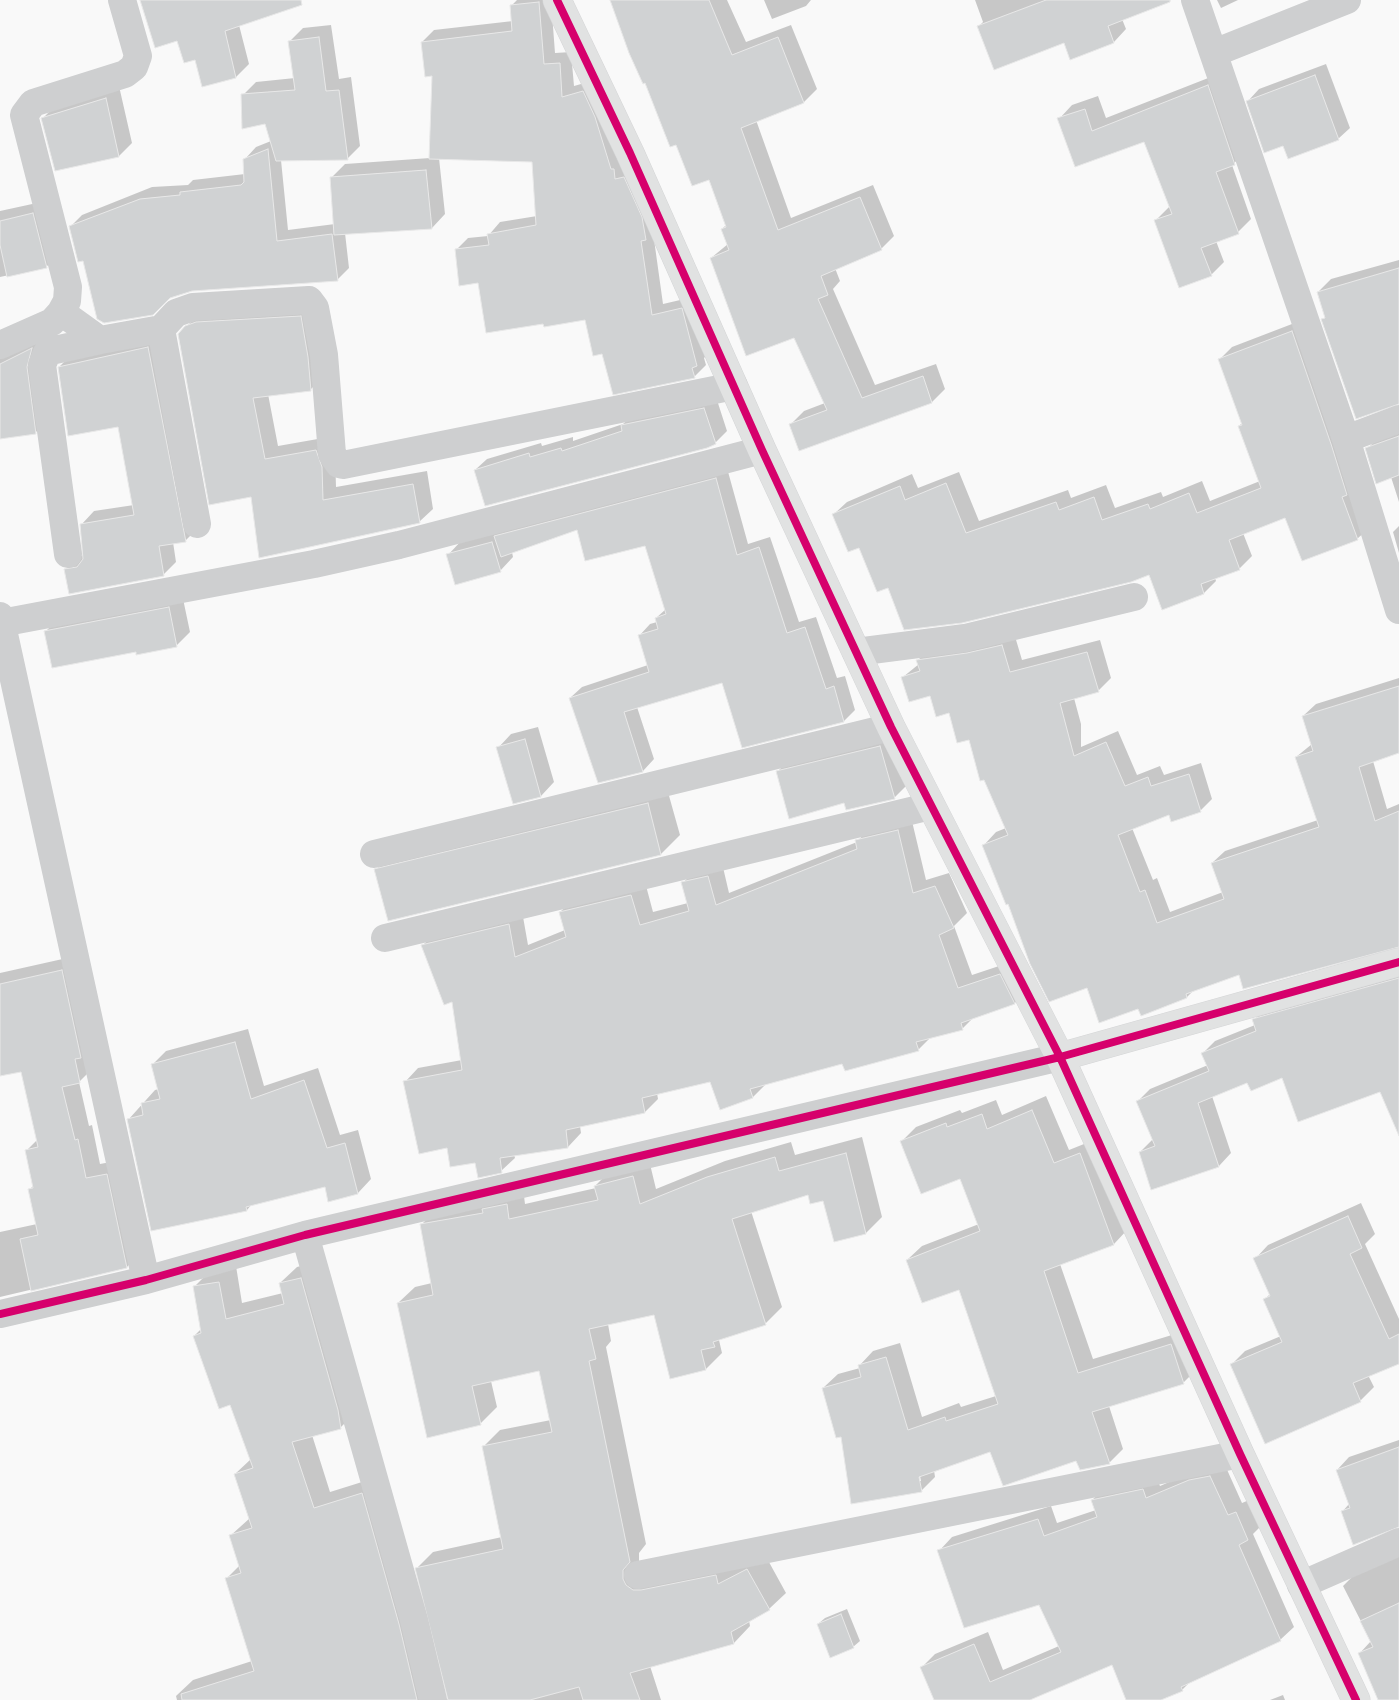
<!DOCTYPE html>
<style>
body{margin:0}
canvas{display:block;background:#f9f9f9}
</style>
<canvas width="1399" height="1700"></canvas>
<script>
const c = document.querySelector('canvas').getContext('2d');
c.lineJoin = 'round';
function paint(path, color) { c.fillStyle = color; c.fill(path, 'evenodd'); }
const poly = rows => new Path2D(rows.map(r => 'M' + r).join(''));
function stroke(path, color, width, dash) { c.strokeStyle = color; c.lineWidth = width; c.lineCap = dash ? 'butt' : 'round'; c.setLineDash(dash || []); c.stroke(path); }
paint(poly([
 [141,0,285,0,239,25,249,64,236,77,195,58],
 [517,0,551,0,555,53,571,52,574,86,595,80,653,232,663,304,693,297,708,354,704,358,706,365,694,377,603,352,586,319,544,323,479,282,456,250,468,238,488,236,500,222,537,216,534,160,439,158,445,214,432,228,345,233,349,268,337,280,84,259,70,227,82,215,152,187,188,185,193,180,245,174,245,159,256,147,271,141,266,122,243,95,256,82,295,78,290,41,303,28,331,25,339,79,351,77,360,146,347,159,281,160,288,230,335,224,332,177,345,164,430,158,434,74,422,42,434,30,513,21,511,6],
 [611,0,727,0,746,42,791,25,817,89,804,102,756,120,791,218,873,185,894,236,881,249,835,268,840,281,833,289,875,385,936,364,945,389,932,402,791,424,804,411,825,403,795,336,711,258,728,244,722,229,727,224,709,178,677,143,646,81],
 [764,0,811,0,806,6,772,19],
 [975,0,1171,0,1122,19,1126,29,1114,42,1071,58,1065,42,979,26,983,22],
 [1217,0,1238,0,1221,8],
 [1326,64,1350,128,1338,139,1283,145,1248,101,1259,89],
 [1221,73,1248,150,1232,165,1251,219,1238,232,1216,241,1224,262,1211,275,1155,221,1170,206,1144,140,1075,165,1059,119,1072,105,1098,96,1106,118],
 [119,86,132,143,119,156,43,118,56,105],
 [46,201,60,254,46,267,0,277,0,211],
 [1399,260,1399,403,1323,320,1326,317,1318,292,1331,279],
 [314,303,324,376,311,389,268,394,278,446,329,437,335,453,336,487,427,471,433,509,419,522,252,496,179,334,200,313],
 [1305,319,1370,527,1357,539,1286,517,1243,533,1252,556,1239,569,1215,578,1216,581,1204,593,1150,574,888,586,834,514,847,502,912,474,918,488,959,472,979,521,1068,490,1071,498,1106,485,1115,508,1161,492,1163,497,1202,481,1210,501,1260,481,1239,426,1242,423,1219,360,1232,347],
 [161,335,198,528,185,541,173,542,176,562,163,575,66,569,79,556,84,555,81,525,94,511,134,505,119,426,69,435,60,366,73,353],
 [44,336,49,419,35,433,0,438,0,359],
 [716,397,727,431,715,443,475,470,487,459,541,443,542,446,573,437,573,441,623,424,634,414],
 [1399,428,1399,502,1391,477,1367,449,1380,436],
 [727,468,748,544,770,537,799,622,816,617,837,678,845,676,855,710,844,721,742,746,723,681,637,707,654,759,643,771,598,782,570,698,582,687,648,665,639,636,650,624,657,622,656,618,666,609,646,544,578,529,512,552,513,557,500,571,448,555,461,541],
 [1399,526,1399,553,1393,532],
 [182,594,190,632,176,646,137,650,46,631,59,618],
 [1014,633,1022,660,1100,640,1111,678,1098,691,1074,698,1081,724,1081,747,1118,731,1137,775,1160,766,1164,775,1201,763,1212,799,1200,811,1169,814,1132,828,1153,880,1157,878,1170,912,1223,892,1212,863,1225,851,1318,820,1296,757,1312,744,1303,716,1316,704,1399,678,1399,752,1373,761,1387,809,1399,804,1399,946,1240,974,1194,990,1187,997,1139,1007,1088,986,1009,902,984,845,996,832,1006,828,970,738,950,712,931,695,903,677,919,664,918,660,930,648],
 [538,727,554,782,541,796,498,748,511,734],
 [893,733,908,784,894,798,845,801,777,772,791,758],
 [666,785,680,835,661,854,389,920,376,870,394,851],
 [911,817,926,880,949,873,967,913,954,926,972,975,1014,961,1028,989,1015,1003,974,1017,962,1029,931,1037,918,1050,843,1062,766,1084,753,1097,711,1081,657,1093,658,1099,645,1112,580,1126,581,1133,568,1147,514,1154,515,1158,501,1171,448,1147,405,1082,418,1068,462,1060,453,1000,422,946,436,932,522,911,528,945,565,930,560,912,574,899,645,882,653,912,688,903,683,883,696,869,722,863,729,893,857,842,870,827],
 [76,956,94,1067,79,1082,89,1126,92,1125,100,1164,121,1160,141,1252,127,1267,0,1297,0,1232,37,1224,29,1190,34,1185,27,1150,37,1140,22,1070,0,1075,0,973],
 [1399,970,1399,1095,1283,1077,1248,1082,1212,1096,1231,1153,1219,1166,1152,1188,1140,1152,1153,1139,1138,1101,1150,1089,1208,1065,1203,1053,1215,1041,1255,1025,1254,1020,1266,1007],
 [248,1029,264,1086,318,1068,340,1135,358,1130,371,1179,358,1193,325,1186,252,1204,247,1210,128,1120,155,1090,159,1089,153,1064,166,1051],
 [1046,1096,1069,1150,1094,1140,1128,1229,1114,1244,1060,1264,1093,1359,1185,1331,1198,1368,1183,1383,1109,1406,1123,1449,1109,1463,991,1451,934,1470,935,1477,921,1491,842,1435,823,1388,838,1374,860,1368,859,1366,873,1351,900,1343,922,1417,959,1403,961,1407,996,1396,960,1288,907,1260,922,1246,979,1224,960,1178,902,1141,916,1127,960,1110,962,1113,996,1100,1002,1115],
 [919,1471,921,1481,919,1481],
 [862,1137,882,1217,866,1233,824,1199,808,1193,751,1211,782,1307,765,1324,722,1338,719,1340,722,1353,706,1369,655,1314,608,1324,611,1341,606,1347,646,1544,639,1553,639,1562,764,1553,786,1593,769,1609,749,1620,750,1626,734,1643,650,1666,661,1700,177,1700,176,1696,193,1680,252,1661,226,1579,240,1565,230,1536,250,1518,235,1474,251,1459,231,1403,194,1336,201,1329,194,1287,211,1270,236,1266,242,1303,283,1293,280,1283,297,1267,317,1262,357,1411,341,1427,312,1435,330,1492,378,1477,445,1699,449,1699,417,1568,433,1552,502,1537,484,1446,500,1430,551,1420,540,1370,491,1381,497,1407,480,1424,398,1303,415,1287,432,1283,422,1224,438,1208,523,1188,525,1204,596,1188,595,1186,612,1169,649,1160,656,1189,725,1161,791,1142,795,1155],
 [1361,1203,1375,1234,1365,1244,1399,1319,1399,1363,1368,1375,1374,1387,1360,1401,1231,1365,1245,1351,1281,1336,1265,1299,1270,1294,1255,1259,1268,1245],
 [1399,1440,1399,1526,1342,1512,1349,1504,1337,1470,1349,1457],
 [1224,1463,1242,1503,1249,1500,1261,1526,1253,1534,1294,1627,1280,1640,1190,1682,1182,1690,1158,1700,1128,1700,1112,1664,1027,1700,935,1700,922,1667,935,1654,988,1632,1003,1670,1059,1646,1040,1604,939,1551,952,1537,1051,1506,1057,1523,1096,1510,1092,1500,1106,1487,1156,1477,1160,1486,1203,1467],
 [1399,1553,1399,1700,1380,1700,1359,1654,1371,1641,1343,1586,1356,1573],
 [847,1609,860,1641,853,1647,818,1624,825,1618],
 [1283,1695,1285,1700,1270,1700]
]), '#0003');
const building = poly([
 [140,0,301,0,302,5,225,31,236,78,202,87,195,60,184,63,177,41,155,48,140,0],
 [610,0,709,0,732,55,778,37,804,103,741,128,778,230,860,197,882,250,821,276,828,295,818,299,862,398,923,376,932,403,799,451,789,424,827,410,794,338,746,356,710,258,729,250,721,229,726,227,709,180,692,186,676,145,670,147,645,83,643,84,629,53,610,0],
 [1046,0,1170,0,1170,2,1108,26,1114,43,1070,60,1064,43,994,70,977,26,1046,0],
 [539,2,544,64,560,63,562,97,583,91,595,117,611,169,614,169,615,179,624,177,642,217,646,240,641,241,652,315,682,308,697,366,692,368,695,378,613,395,602,354,593,356,585,320,544,327,543,324,486,333,478,283,459,286,455,249,489,245,487,234,536,225,532,162,429,159,432,76,425,77,421,42,512,31,510,5,539,2],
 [319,37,326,91,339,90,348,160,276,161,265,124,242,129,241,94,295,90,288,41,319,37],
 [1315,75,1339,140,1288,159,1283,146,1264,153,1246,101,1315,75],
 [1208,85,1235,165,1216,172,1239,234,1201,248,1212,276,1179,288,1154,220,1172,214,1144,142,1075,167,1057,118,1085,109,1092,131,1208,85],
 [106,98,119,157,55,171,41,118,106,98],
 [268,149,277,241,332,234,338,281,192,291,170,298,153,315,104,323,97,319,83,261,78,262,69,226,140,199,180,195,180,192,241,185,244,182,243,159,268,149],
 [426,170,432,229,334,235,330,177,426,170],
 [33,213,47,268,7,277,0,245,0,221,33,213],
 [1399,268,1399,404,1356,419,1321,319,1325,318,1317,292,1399,268],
 [301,316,308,357,311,391,253,398,265,459,316,450,322,467,323,500,413,484,420,523,259,558,251,497,209,505,178,334,185,326,196,322,301,316],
 [1292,331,1331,444,1347,495,1342,497,1358,540,1302,561,1285,518,1229,540,1240,570,1201,584,1204,594,1162,610,1149,575,1131,582,962,623,904,630,888,588,877,592,859,548,848,552,832,514,900,486,905,500,946,483,966,533,1056,502,1059,510,1094,497,1102,520,1148,504,1150,509,1189,493,1197,513,1261,488,1238,426,1242,425,1218,359,1292,331],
 [148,347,186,542,159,546,164,576,69,594,64,569,77,567,83,559,80,524,134,515,118,427,68,436,58,367,148,347],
 [32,348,27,367,36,434,0,439,0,364,32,348],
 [704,408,716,444,707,448,485,506,474,470,529,453,530,457,561,448,562,451,622,431,621,425,704,408],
 [1399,436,1399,475,1376,484,1365,448,1399,436],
 [716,478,737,555,759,547,787,633,805,627,826,689,834,686,844,722,742,748,722,683,624,712,643,772,598,783,569,698,649,672,638,635,658,629,655,618,666,614,645,546,585,561,577,530,501,557,494,536,716,478],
 [492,542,501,572,455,585,446,554,492,542],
 [169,607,177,647,136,655,136,652,52,668,44,631,169,607],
 [1002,645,1010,672,1087,652,1099,692,1060,703,1074,756,1106,742,1125,786,1148,777,1151,786,1189,774,1201,812,1171,822,1169,815,1118,835,1140,892,1145,890,1157,923,1224,899,1211,863,1319,827,1295,757,1313,751,1302,716,1399,686,1399,753,1359,767,1375,821,1399,811,1399,947,1243,989,1239,975,1186,994,1187,998,1141,1016,1138,1009,1099,1023,1087,988,1049,1002,1030,964,1008,904,1006,905,982,845,1008,835,984,780,980,781,969,740,957,743,949,713,936,717,930,696,909,702,901,677,920,671,916,660,967,653,1002,645],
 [525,739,541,797,513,804,496,747,525,739],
 [880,746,895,799,846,810,844,803,789,819,776,771,880,746],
 [648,803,661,855,388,921,374,869,648,803],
 [898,830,913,893,935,886,954,928,939,935,958,988,1000,974,1015,1004,961,1023,963,1030,916,1042,919,1051,845,1071,842,1064,750,1089,753,1098,720,1110,710,1082,642,1098,645,1113,566,1130,568,1148,500,1158,502,1173,478,1178,475,1163,450,1167,447,1148,419,1154,403,1081,462,1070,452,1002,444,1005,421,945,509,924,515,957,566,937,559,912,631,895,640,925,689,911,681,882,708,876,716,905,857,849,855,840,898,830],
 [62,970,81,1058,75,1059,80,1083,62,1087,75,1140,78,1139,86,1178,107,1174,127,1268,31,1291,20,1239,38,1235,28,1189,33,1188,25,1150,38,1147,21,1072,0,1076,0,984,62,970],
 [1399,978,1399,1136,1380,1092,1298,1122,1282,1078,1251,1091,1247,1083,1198,1103,1219,1167,1151,1190,1139,1152,1155,1146,1136,1101,1209,1071,1201,1053,1256,1031,1252,1019,1399,978],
 [235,1042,251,1099,304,1080,327,1148,345,1143,358,1194,328,1202,325,1187,246,1207,247,1211,151,1231,127,1119,143,1115,141,1103,160,1099,151,1064,235,1042],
 [1032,1110,1054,1163,1080,1153,1114,1245,1044,1271,1078,1373,1171,1344,1184,1384,1092,1412,1110,1464,1080,1470,1076,1461,1003,1486,990,1452,919,1477,922,1492,851,1504,841,1437,836,1438,822,1388,861,1377,858,1365,886,1357,908,1430,945,1417,946,1421,998,1404,959,1290,922,1303,906,1260,980,1231,960,1179,921,1194,900,1141,946,1123,947,1127,982,1114,987,1129,1032,1110],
 [846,1153,866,1234,834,1242,823,1201,810,1204,808,1195,732,1219,766,1325,713,1342,715,1347,701,1350,706,1370,670,1379,654,1315,589,1329,596,1359,589,1361,630,1562,623,1570,623,1579,626,1585,633,1590,641,1590,716,1575,718,1584,747,1569,770,1610,731,1632,734,1644,630,1673,640,1700,583,1700,579,1687,530,1700,448,1700,415,1568,503,1549,482,1446,552,1432,539,1371,472,1386,481,1425,427,1438,397,1303,433,1295,420,1224,483,1213,482,1209,507,1204,509,1219,598,1200,594,1186,633,1176,640,1204,707,1177,775,1157,779,1171,846,1153],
 [1348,1216,1362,1248,1350,1254,1389,1339,1399,1334,1399,1364,1353,1383,1361,1402,1265,1444,1230,1364,1282,1342,1263,1299,1270,1296,1253,1258,1348,1216],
 [301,1278,338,1410,341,1429,292,1442,314,1508,362,1493,399,1624,417,1700,182,1700,181,1694,254,1671,225,1578,241,1573,229,1535,252,1528,234,1474,253,1468,230,1405,219,1409,193,1336,201,1333,193,1286,219,1282,226,1319,284,1304,279,1283,301,1278],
 [1399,1447,1399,1527,1353,1545,1341,1511,1350,1508,1336,1470,1399,1447],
 [1210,1476,1228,1515,1236,1512,1248,1540,1239,1545,1281,1641,1181,1687,1183,1691,1161,1700,1126,1700,1112,1665,1030,1700,934,1700,920,1667,974,1644,990,1682,1061,1652,1039,1605,964,1628,937,1550,1038,1519,1044,1536,1097,1517,1091,1500,1143,1489,1146,1498,1189,1480,1210,1476],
 [1399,1603,1399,1700,1378,1700,1358,1653,1373,1647,1360,1621,1399,1603],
 [841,1614,854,1648,830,1658,817,1624,841,1614]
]);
paint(building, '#d0d2d3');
stroke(building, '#e8e8e8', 1);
const secondary = poly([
 [557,0,630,153,762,450,891,727,1060,1057,1240,1454,1356,1700],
 [1060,1057,1399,962]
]);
stroke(secondary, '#d5d6d7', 29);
stroke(poly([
 [1195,0,1346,439,1399,610],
 [1214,53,1347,0],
 [61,312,100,340,161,329,176,313,193,307,309,300,315,308,324,355,332,454,339,464,343,465,734,386],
 [161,329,197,524],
 [0,345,52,322,61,312,67,301,68,287,24,115,33,103,125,74,134,67,138,56,122,0],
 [1346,439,1399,419],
 [68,554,42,365,47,353,55,350,100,340],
 [0,616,146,1280],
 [1,623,314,564,399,545,762,450],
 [856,652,965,638,1134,597],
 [374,854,891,727],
 [385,938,931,806],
 [305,1235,414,1620,433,1700],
 [0,1314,146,1280,305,1235,1060,1057],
 [638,1575,1240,1454],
 [1301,1585,1399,1542]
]), '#cecfd0', 28);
stroke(secondary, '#e1e2e2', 28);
stroke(poly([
 [557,0,630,153,762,450,891,727,1060,1057,1240,1454,1356,1700],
 [0,1314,146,1280,305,1235,1060,1057,1399,962]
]), '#d6006c', 8);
</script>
